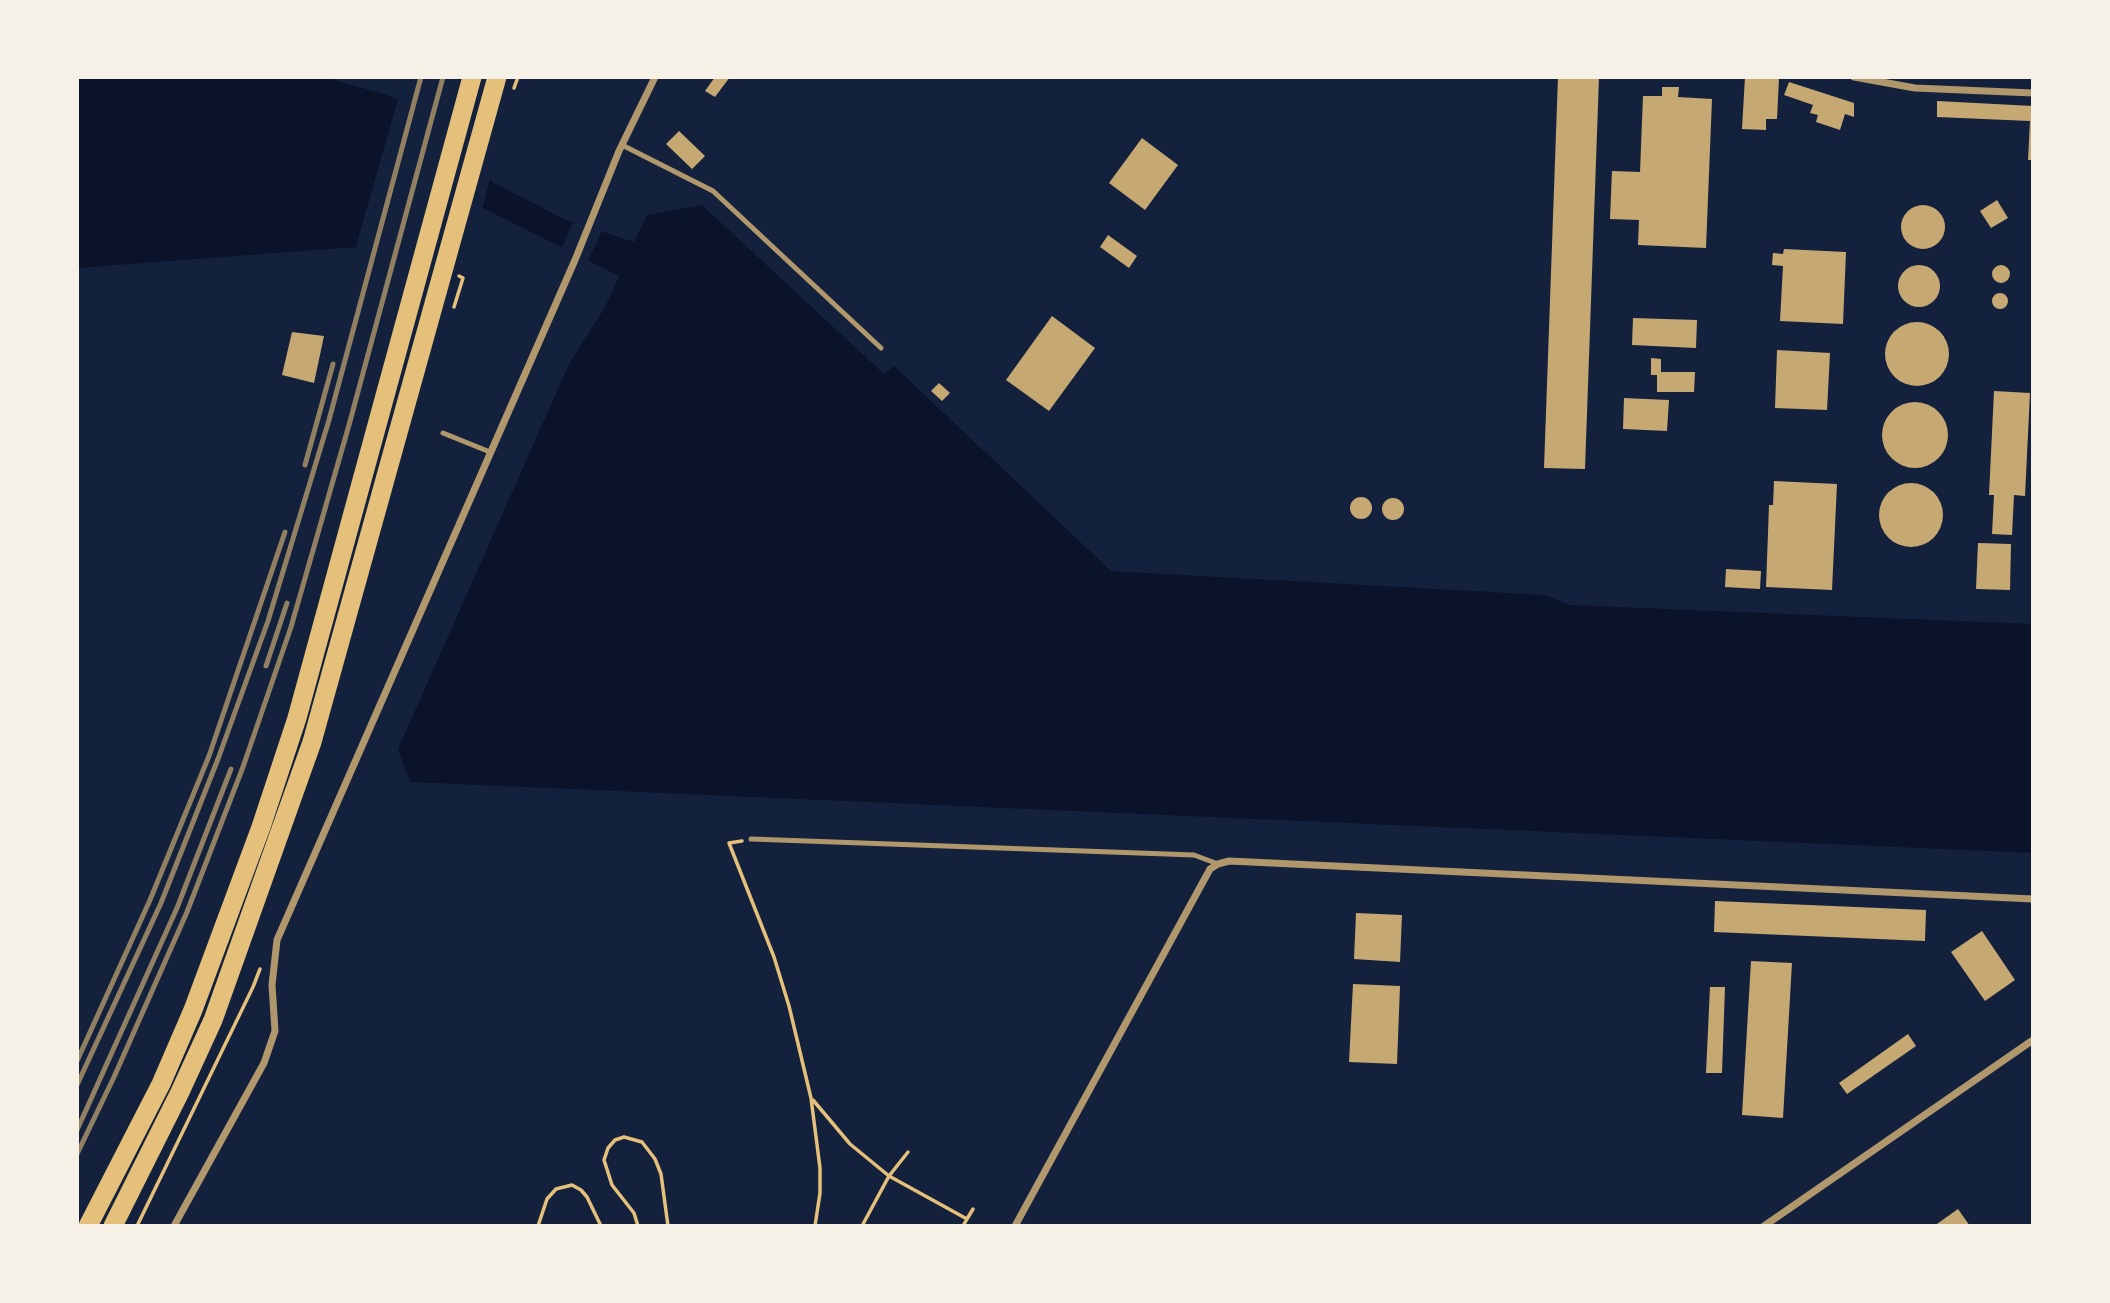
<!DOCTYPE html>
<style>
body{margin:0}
#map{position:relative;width:2110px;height:1303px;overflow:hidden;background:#14213d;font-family:"Asap Condensed",sans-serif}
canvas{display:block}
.frame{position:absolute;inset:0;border:79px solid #f6f1e7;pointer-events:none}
</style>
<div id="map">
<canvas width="2110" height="1303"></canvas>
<div class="frame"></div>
</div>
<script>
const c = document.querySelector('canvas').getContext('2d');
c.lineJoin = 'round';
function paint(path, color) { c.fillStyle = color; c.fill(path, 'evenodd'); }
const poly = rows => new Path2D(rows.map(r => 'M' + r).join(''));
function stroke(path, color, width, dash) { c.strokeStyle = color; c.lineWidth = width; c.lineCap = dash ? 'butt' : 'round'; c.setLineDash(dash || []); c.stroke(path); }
paint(poly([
 [77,77,324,77,384,94,452,120,492,182,564,219,634,242,647,215,702,205,884,374,894,366,1111,571,1546,595,1570,605,2033,624,2033,853,410,782,398,749,569,364,605,307,619,276,473,203,357,247,77,268]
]), '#0b132b');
paint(poly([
 [399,96,454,117,491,174,482,210,473,207,459,210,422,240,405,247,355,250],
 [574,219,603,228,587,263,561,250]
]), '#14213d');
paint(poly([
 [715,77,730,77,715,97,705,91],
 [1558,77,1599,77,1585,469,1544,468],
 [1745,77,1779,78,1777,119,1766,119,1766,130,1742,129],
 [1789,82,1854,103,1854,117,1845,114,1840,130,1816,122,1818,115,1810,113,1813,105,1784,95],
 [1662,87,1679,87,1678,97,1712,99,1706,248,1638,245,1639,220,1610,219,1612,171,1640,172,1643,96,1662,96],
 [1937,101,2033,106,2033,160,2028,160,2030,121,1937,117],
 [679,131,705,156,692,169,666,144],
 [1142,138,1178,165,1145,210,1109,183],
 [1997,200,2008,218,1991,228,1980,211],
 '1901 227a22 22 0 1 1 44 0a22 22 0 1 1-44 0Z',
 [1108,235,1137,256,1129,268,1100,247],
 [1784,249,1846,252,1843,324,1780,321,1783,266,1772,265,1773,253,1783,254],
 '1898 286a21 21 0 1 1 42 0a21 21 0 1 1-42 0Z',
 '1992 274a9 9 0 1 1 18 0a9 9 0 1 1-18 0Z',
 '1992 301a8 8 0 1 1 16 0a8 8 0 1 1-16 0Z',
 [1052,316,1095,348,1049,411,1006,380],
 [1633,318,1697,320,1696,348,1632,345],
 '1885 354a32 32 0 1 1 64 0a32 32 0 1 1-64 0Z',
 [292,332,324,336,314,383,282,375],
 [1777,350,1830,353,1827,410,1775,408],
 [1651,358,1661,359,1661,372,1695,372,1694,392,1657,392,1657,375,1651,375],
 [939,383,950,393,942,401,931,391],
 [1994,391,2030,393,2025,496,2014,495,2012,535,1992,534,1994,495,1989,495],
 [1624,398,1669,400,1667,431,1623,429],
 '1882 435a33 33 0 1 1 66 0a33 33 0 1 1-66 0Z',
 [1774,481,1837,484,1832,590,1766,587,1769,505,1773,505],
 '1879 515a32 32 0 1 1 64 0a32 32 0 1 1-64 0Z',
 '1350 508a11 11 0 1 1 22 0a11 11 0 1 1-22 0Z',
 '1382 509a11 11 0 1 1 22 0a11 11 0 1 1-22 0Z',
 [1978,543,2011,544,2010,590,1976,589],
 [1726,569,1761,571,1760,589,1725,587],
 [1715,901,1926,910,1925,941,1714,932],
 [1356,913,1402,915,1400,962,1354,959],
 [1982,931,2015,980,1985,1001,1951,952],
 [1751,961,1792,963,1783,1118,1742,1115],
 [1353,984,1400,986,1397,1064,1349,1062],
 [1710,987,1725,987,1722,1073,1706,1073],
 [1908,1034,1916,1046,1847,1094,1839,1083],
 [1958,1209,1970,1226,1934,1226]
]), '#c6a872');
stroke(poly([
 [514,88,518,77],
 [454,307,463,278,459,276],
 [742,841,729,843,774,957,789,1006,811,1098,820,1168,820,1193,815,1226],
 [813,1100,850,1144,889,1176,862,1226],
 [908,1152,889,1176,967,1219,963,1226],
 [967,1219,973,1209],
 [137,1226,253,987,260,969],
 [538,1226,547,1199,556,1189,572,1185,581,1190,587,1197,601,1226],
 [638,1226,634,1213,612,1185,604,1160,608,1148,615,1140,624,1137,642,1142,655,1159,661,1174,668,1226]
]), '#e5c07b', 3.5);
stroke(poly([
 [622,145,713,191,881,348],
 [443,433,490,452],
 [751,839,1194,855,1218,864]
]), '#b1986c', 5);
stroke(poly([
 [1854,77,1915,88,2033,93],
 [174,1226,264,1063,275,1031,272,985,277,940,575,260,619,151,655,77],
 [1015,1226,1210,869,1218,864,1229,861,2033,899],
 [1764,1226,2033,1040]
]), '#b1986c', 7);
stroke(poly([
 [88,1226,161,1084,193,1010,261,827,297,718,472,77],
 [113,1226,180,1092,213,1020,312,742,497,77]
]), '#e5c07b', 19);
stroke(poly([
 [305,465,333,364],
 [266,666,287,603],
 [77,1061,150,900,209,756,285,532],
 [77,1085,161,903,218,759,268,621,329,420,421,77],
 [77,1130,177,908,231,769],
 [77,1154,114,1077,187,912,243,767,291,627,349,425,443,77]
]), '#918062', 5);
</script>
